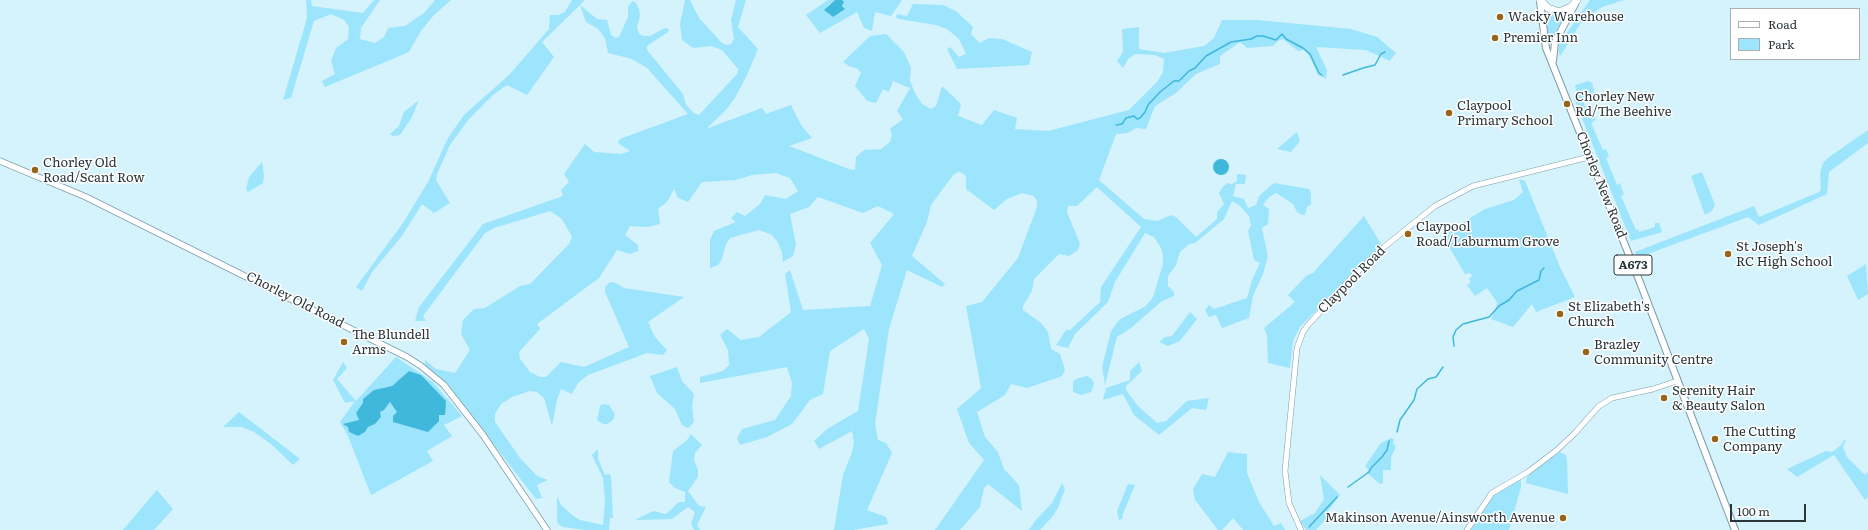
<!DOCTYPE html>
<style>
body{margin:0}
#map{position:relative;width:1868px;height:530px;overflow:hidden;background:#d4f3fd;font-family:Literata,serif}
canvas{display:block}
.legend{position:absolute;left:1730px;top:8px;width:130px;height:52px;box-sizing:border-box;background:#fff;border:1px solid #aaafb0;margin:0;padding:5px 7px;list-style:none;font-size:12px;color:#2a363a}
.legend li{display:flex;align-items:center;gap:8px;height:20px}
.legend b{width:20px;border:1px solid #aaafb0}
.scale{position:absolute;left:1730px;top:504px;width:76px;height:18px;box-sizing:border-box;border:2px solid #2a363a;border-top:0;padding-left:5px;font-size:12px;line-height:14px;white-space:nowrap;color:#2a363a;-webkit-text-stroke:3px #fff;paint-order:stroke}
</style>
<div id="map">
<canvas width="1868" height="530"></canvas>
<ul class="legend">
<li><b style="height:5px;background:#fff"></b>Road</li>
<li><b style="height:11px;background:#9de4fd"></b>Park</li>
</ul>
<div class="scale">100 m</div>
</div>
<script>
const c = document.querySelector('canvas').getContext('2d');
c.lineJoin = 'round';
function paint(path, color) { c.fillStyle = color; c.fill(path, 'evenodd'); }
const poly = rows => new Path2D(rows.map(r => 'M' + r).join(''));
function stroke(path, color, width, dash) { c.strokeStyle = color; c.lineWidth = width; c.lineCap = dash ? 'butt' : 'round'; c.setLineDash(dash || []); c.stroke(path); }
function label(font, color, halo, rows, align = 'center') {
  c.font = font + ' Literata,serif'; c.lineWidth = 3; c.setLineDash([]); c.textBaseline = 'middle'; c.strokeStyle = halo; c.fillStyle = color; for (const [text, x, y, turn = 0] of rows) {
    c.save(); c.translate(x, y); c.rotate((+turn || 0) * Math.PI / 180); c.textAlign = isNaN(turn) ? turn : align; if (halo) c.strokeText(text, 0, 0); c.fillText(text, 0, 0); c.restore();
  }
}
paint(poly([
 [306,0,311,0,312,6,363,13,374,0,380,0,361,28,360,39,375,43,384,37,388,28,405,26,424,13,435,0,451,0,434,15,421,31,409,52,325,87,322,81,335,74,331,61,336,48,348,39,349,27,344,20,331,14,314,21,291,98,283,100,307,18],
 [572,0,585,0,580,5,597,19,607,20,611,35,616,38,619,37,628,17,628,6,633,1,636,3,639,9,640,16,637,27,639,34,644,36,650,36,665,28,669,29,668,32,647,46,647,50,683,94,686,105,694,113,699,115,737,74,738,69,722,50,711,46,693,48,682,40,680,24,685,0,690,0,699,18,722,43,727,45,731,44,734,39,731,20,736,0,746,0,738,27,758,49,747,75,735,98,725,111,706,129,762,108,766,114,791,105,801,125,812,138,789,146,849,169,855,170,856,157,864,150,881,149,890,142,892,135,890,129,903,119,897,111,910,88,893,81,889,92,883,89,876,103,867,101,855,86,861,73,858,69,849,66,843,62,870,36,886,34,904,52,911,68,910,81,915,93,922,104,931,109,936,106,942,86,961,104,958,116,982,125,994,110,1017,118,1015,129,1048,131,1129,110,1157,82,1163,72,1164,59,1155,55,1135,54,1128,59,1123,68,1117,61,1122,54,1123,50,1122,29,1139,27,1139,49,1164,53,1204,46,1214,38,1222,20,1257,20,1351,29,1377,37,1396,53,1390,61,1366,50,1316,47,1327,70,1326,79,1318,75,1310,57,1304,50,1298,51,1283,39,1278,41,1273,46,1247,48,1240,42,1220,56,1220,64,1196,74,1176,93,1155,106,1146,129,1136,128,1128,133,1116,134,1099,180,1144,219,1158,221,1171,215,1176,217,1196,237,1217,219,1217,212,1224,204,1219,193,1222,188,1227,183,1232,184,1237,181,1237,174,1246,175,1245,184,1236,184,1233,196,1244,199,1248,208,1256,205,1259,196,1274,183,1309,189,1311,194,1311,204,1307,207,1305,215,1302,215,1297,212,1293,204,1276,193,1269,197,1263,205,1269,209,1268,224,1262,228,1268,256,1263,274,1253,296,1249,318,1222,328,1216,315,1209,317,1205,310,1209,305,1214,309,1247,298,1252,280,1260,263,1254,260,1248,231,1251,225,1249,216,1240,206,1232,201,1224,219,1195,243,1189,244,1180,252,1176,265,1168,276,1168,286,1174,292,1174,296,1162,301,1131,328,1117,337,1105,385,1102,367,1111,331,1120,319,1146,306,1153,297,1163,264,1163,255,1161,248,1154,237,1145,233,1115,282,1108,302,1075,334,1068,348,1056,345,1066,330,1070,330,1100,302,1101,287,1141,227,1097,187,1077,206,1068,206,1067,212,1080,244,1078,250,1069,256,1059,254,1034,279,1032,291,1023,306,1023,310,1041,323,1048,332,1051,349,1060,354,1065,370,1062,376,1057,378,1027,388,1011,384,1005,395,977,412,985,437,998,452,1004,469,1019,485,1022,511,988,484,984,488,980,507,960,530,935,530,984,460,969,443,957,409,981,388,966,306,982,302,1018,258,1037,207,1037,201,1034,196,1022,193,1007,199,994,210,966,189,966,178,964,174,959,172,954,174,931,205,927,222,912,256,945,284,942,287,907,270,889,329,875,424,878,440,886,443,892,453,867,510,886,517,888,524,853,530,834,530,843,475,852,452,854,443,852,431,819,449,814,441,827,429,858,411,869,339,864,329,830,351,823,394,810,400,792,424,767,437,740,445,737,438,742,429,775,420,791,396,792,383,787,367,700,383,700,377,723,371,729,365,728,350,720,335,727,329,741,340,759,337,791,312,785,274,790,270,803,310,870,306,882,265,870,243,894,214,878,206,863,213,818,197,809,207,790,214,796,245,793,256,783,262,782,252,777,241,772,235,759,230,730,238,726,244,721,261,718,265,710,268,710,240,714,231,736,222,731,218,737,212,745,216,760,204,765,195,786,199,798,191,790,178,776,173,752,175,736,180,702,182,688,202,678,198,674,189,667,202,658,209,660,224,648,227,630,226,625,235,638,245,638,251,630,254,617,250,599,278,537,324,540,329,519,352,520,359,530,372,540,377,546,377,561,362,584,367,629,347,605,292,605,287,610,282,616,283,624,288,684,297,648,322,655,337,667,350,663,355,647,353,588,375,578,383,572,394,561,389,557,400,552,426,544,398,537,392,530,391,512,397,501,404,495,414,495,422,520,458,537,476,548,480,537,485,542,498,536,499,446,383,425,365,425,360,436,369,455,373,470,350,461,334,463,320,474,309,485,308,520,286,530,284,569,244,572,237,562,219,550,211,494,228,485,233,423,316,426,321,415,321,419,307,483,224,563,196,561,190,569,182,564,174,585,144,594,152,621,154,630,151,618,143,620,139,688,114,647,68,632,59,608,53,605,38,597,28,586,22,580,5,542,42,554,57,527,95,507,85,493,95,468,120,450,145,437,174,436,180,450,203,434,213,422,204,402,236,372,272,362,291,356,287,403,223,428,182,448,138,464,115,509,75,549,29,550,15,558,15,565,12],
 [828,0,835,0,828,5,826,12,833,17,840,11,844,3,842,0,902,0,891,16,875,12,872,31,864,28,857,12,820,33,806,15],
 [1590,0,1624,0,1602,7,1582,21,1561,55,1559,55,1559,45,1562,40],
 [913,4,943,5,956,11,973,27,971,34,980,43,989,38,1002,39,1032,52,1029,65,957,69,947,49,950,47,959,57,966,54,959,39,947,29,936,25,899,19,896,17,897,14,907,16],
 [1544,12,1564,17,1552,38,1547,39],
 [1588,81,1592,83,1594,90,1592,95,1583,101,1588,114,1593,112,1596,120,1591,123,1603,150,1606,149,1609,156,1606,158,1617,185,1620,183,1624,195,1621,196,1636,230,1638,229,1639,232,1655,227,1655,223,1659,223,1662,232,1631,241,1574,98,1578,96,1575,87,1576,85],
 [419,100,412,117,400,135,393,136,390,134,399,126,404,112],
 [1868,130,1868,143,1829,172,1827,194,1759,225,1748,217,1637,258,1635,252,1754,206,1759,217,1819,192,1821,189,1820,174,1823,163,1829,157],
 [1297,132,1300,141,1291,152,1277,149],
 [262,162,264,176,263,183,248,192,246,189,249,177],
 [1702,172,1715,205,1712,211,1705,215,1691,176],
 [1519,179,1525,181,1560,267,1575,297,1536,312,1532,304,1513,327,1491,319,1496,308,1497,302,1487,288,1475,296,1467,285,1471,282,1469,279,1472,276,1470,273,1465,274,1442,235,1485,209,1514,200,1523,192],
 [1364,216,1381,244,1300,327,1293,341,1290,368,1268,363,1267,336,1264,328,1295,302,1288,295,1306,276,1313,273],
 [1866,264,1868,294,1858,300,1847,276],
 [1190,312,1197,319,1180,341,1168,346,1159,342,1165,337,1172,336],
 [396,357,433,382,462,416,444,425,452,436,427,451,433,461,371,495,348,436,340,422,355,401,345,403,333,380,343,362,347,368,337,379,356,401],
 [409,371,439,415,438,417,398,412,390,402,384,410,380,412,381,417,375,424,368,427,365,432,358,436,349,432,348,427,359,420,356,413,374,390,392,386],
 [1139,362,1142,371,1126,386,1126,390,1138,406,1157,423,1166,421,1187,401,1209,398,1206,410,1192,408,1159,435,1134,415,1123,394,1103,400,1106,388,1130,380,1130,371],
 [677,367,682,381,694,394,692,406,694,422,688,428,682,425,675,409,657,393,650,376],
 [1087,376,1092,379,1094,384,1091,392,1081,395,1073,392,1073,382,1076,379],
 [603,404,609,405,615,414,613,420,607,424,603,424,597,420,600,406],
 [239,412,300,459,293,465,271,444,254,432,242,427,223,427],
 [691,434,702,445,695,453,694,460,698,470,698,477,688,491,699,506,706,507,697,525,700,530,694,530,691,524,695,512,688,507,672,519,635,520,653,511,666,514,679,502,685,502,685,492,675,488,669,482,673,451,687,440],
 [1391,438,1394,439,1393,444,1396,446,1391,458,1391,470,1383,470,1383,483,1380,484,1367,473,1368,469,1365,466,1381,443],
 [1845,439,1846,440,1843,447,1847,457,1865,475,1868,472,1868,497,1865,500,1834,455,1797,477,1787,469,1826,451,1832,452,1841,445],
 [598,449,598,459,605,475,610,474,611,477,613,518,610,518,609,530,585,530,563,527,558,524,557,520,557,496,561,505,572,515,580,520,603,525,605,501,603,478,592,455],
 [1228,452,1247,454,1247,473,1259,502,1274,526,1281,523,1285,530,1243,530,1233,518,1222,530,1218,530,1195,500,1193,489,1202,474,1215,477],
 [1560,452,1566,455,1567,459,1568,494,1526,483,1528,472],
 [1320,475,1340,495,1328,511,1328,517,1316,530,1306,530,1300,521,1315,513,1324,499],
 [1521,479,1521,487,1509,530,1470,530,1493,496],
 [1062,483,1065,489,1058,508,1053,516,1040,530,1029,530,1035,521,1052,503],
 [1128,484,1135,485,1123,514,1122,519,1119,520,1117,511],
 [157,490,173,509,154,530,123,530]
]), '#9de4fd');
paint(poly([
 [835,0,842,0,844,2,842,6,845,9,833,17,824,10],
 '1213 167a8 8 0 1 1 16 0a8 8 0 1 1-16 0Z',
 [409,371,421,375,446,401,445,415,439,415,439,421,428,432,393,422,393,416,397,412,390,402,384,410,380,412,381,417,375,424,368,427,365,432,358,436,349,432,348,427,343,424,359,420,356,413,363,403,363,399,374,390,392,386]
]), '#3fb8dc');
stroke(poly([
 [1343,75,1363,68,1375,65,1381,54,1385,52],
 [1116,125,1122,124,1126,118,1134,116,1137,119,1140,118,1145,112,1148,105,1160,92,1174,81,1179,81,1189,71,1195,68,1206,56,1231,42,1251,39,1257,36,1263,36,1276,40,1282,34,1286,39,1303,48,1310,54,1319,73,1322,75],
 [1454,346,1453,337,1456,330,1463,324,1489,317,1499,306,1509,300,1517,291,1539,280,1541,271,1544,268],
 [1397,432,1400,420,1414,400,1417,389,1428,379,1436,377,1443,367],
 [1348,487,1369,472,1371,468,1382,457,1387,450,1389,441],
 [1309,527,1337,497]
]), '#3fb8dc', 1.5);
const tertiary = poly([
 [1301,530,1289,503,1285,471,1297,348,1303,332,1308,325,1355,274,1384,247,1435,206,1473,186,1589,157],
 [1467,530,1492,493,1528,472,1557,450,1575,433,1599,406,1612,398,1653,389,1677,381]
]);
const secondary = poly([
 [0,161,86,197,407,357,421,366,444,385,483,435,547,530]
]);
const primary = poly([
 [1540,1,1546,48,1641,285,1735,530],
 [1553,61,1555,42,1575,4]
]);
const trunk = poly([
 [1540,0,1548,8,1559,12,1571,7,1577,0]
]);
stroke(tertiary, '#7f9ca6', 6);
stroke(secondary, '#7f9ca6', 7);
stroke(primary, '#7f9ca6', 8);
stroke(trunk, '#7f9ca6', 8);
stroke(tertiary, '#fff', 5);
stroke(secondary, '#fff', 5.5);
stroke(primary, '#fff', 6);
stroke(trunk, '#fff', 7);
for (const [x, y, r, color] of [
 [1500,17,4,"#966317"],
 [1495,38,4,"#966317"],
 [1567,104,4,"#966317"],
 [1449,113,4,"#966317"],
 [35,170,4,"#966317"],
 [1408,234,4,"#966317"],
 [1728,254,4,"#966317"],
 [1560,314,4,"#966317"],
 [344,342,4,"#966317"],
 [1586,352,4,"#966317"],
 [1664,398,4,"#966317"],
 [1715,439,4,"#966317"],
 [1563,518,4,"#966317"]
]) { const dot = new Path2D(); dot.arc(x, y, r, 0, 2 * Math.PI); c.fillStyle = color; c.fill(dot); stroke(dot, '#fff', 1.5); }
for (const [x, y, w] of [
 [1633,265,38]
]) { const box = new Path2D(); box.roundRect(x - w / 2, y - 10, w, 20, 3); c.fillStyle = '#fff'; c.fill(box); stroke(box, '#2a363a', 1); }
label('bold 12px', '#2a363a', null, [
 ["A673",1633,265]
]);
label('13px', '#2a363a', '#fff', [
 ["Wacky Warehouse",1508,17],
 ["Premier Inn",1503,38],
 ["Chorley New",1575,97],
 ["Rd/The Beehive",1575,112],
 ["Claypool",1457,106],
 ["Primary School",1457,121],
 ["Chorley Old",43,163],
 ["Road/Scant Row",43,178],
 ["Claypool",1416,227],
 ["Road/Laburnum Grove",1416,242],
 ["St Joseph's",1736,247],
 ["RC High School",1736,262],
 ["St Elizabeth's",1568,307],
 ["Church",1568,322],
 ["The Blundell",352,335],
 ["Arms",352,350],
 ["Brazley",1594,345],
 ["Community Centre",1594,360],
 ["Serenity Hair",1672,391],
 ["& Beauty Salon",1672,406],
 ["The Cutting",1723,432],
 ["Company",1723,447],
 ["Makinson Avenue/Ainsworth Avenue",1555,518,"right"]
], 'left');
label('13px', '#2a363a', '#fff', [
 ["Chorley New Road",1601,185,68],
 ["Claypool Road",1352,280,-45],
 ["Chorley Old Road",295,300,27]
]);
</script>
